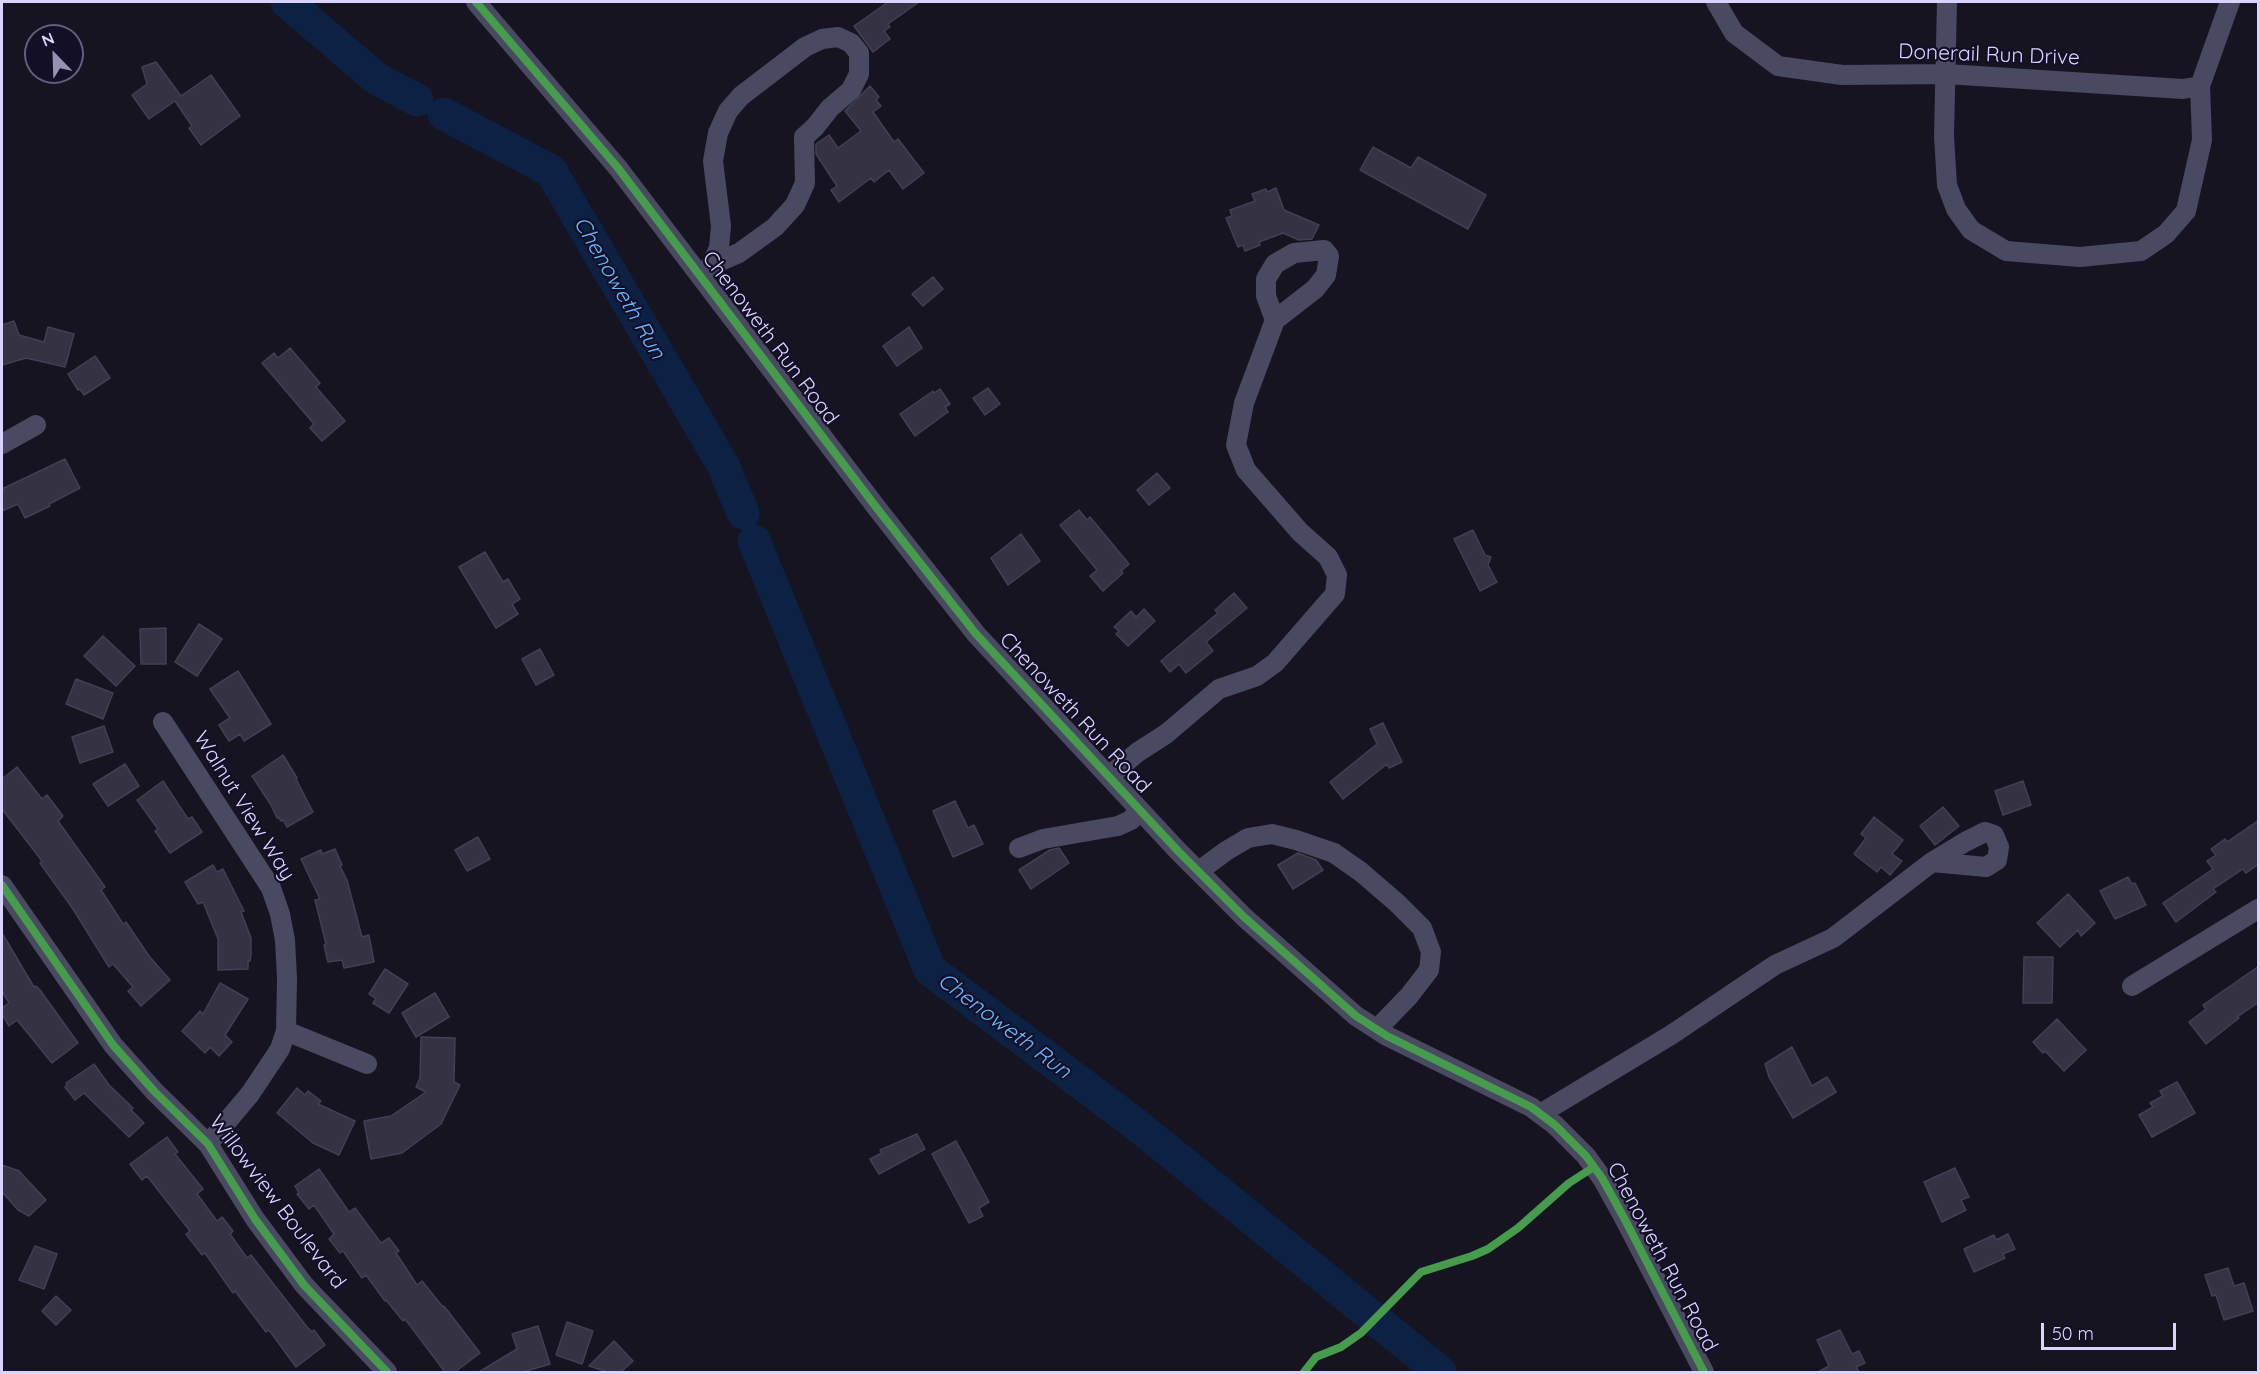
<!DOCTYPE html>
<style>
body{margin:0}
#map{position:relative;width:2260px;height:1374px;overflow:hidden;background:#161421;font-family:Quicksand,sans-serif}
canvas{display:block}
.frame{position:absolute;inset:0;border:3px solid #d9d4ff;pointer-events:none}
.north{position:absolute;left:24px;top:24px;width:60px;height:60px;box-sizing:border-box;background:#130f26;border:2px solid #625e7d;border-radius:50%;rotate:337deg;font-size:16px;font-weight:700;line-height:24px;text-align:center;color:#d9d4ff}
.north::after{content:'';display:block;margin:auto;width:21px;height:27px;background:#9591b1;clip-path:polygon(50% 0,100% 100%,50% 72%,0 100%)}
.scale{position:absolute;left:2041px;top:1323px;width:135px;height:27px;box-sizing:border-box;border:3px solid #d9d4ff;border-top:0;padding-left:8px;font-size:18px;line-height:21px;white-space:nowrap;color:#d9d4ff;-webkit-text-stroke:4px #130f26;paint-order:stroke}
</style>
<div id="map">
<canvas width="2260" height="1374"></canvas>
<div class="frame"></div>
<div class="north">N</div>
<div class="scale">50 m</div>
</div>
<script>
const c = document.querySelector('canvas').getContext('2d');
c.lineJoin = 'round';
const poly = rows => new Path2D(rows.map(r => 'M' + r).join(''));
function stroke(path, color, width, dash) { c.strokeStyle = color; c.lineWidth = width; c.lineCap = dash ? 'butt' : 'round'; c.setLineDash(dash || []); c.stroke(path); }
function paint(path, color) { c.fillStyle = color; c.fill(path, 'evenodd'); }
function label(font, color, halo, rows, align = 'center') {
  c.font = font + ' Quicksand,sans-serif'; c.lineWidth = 4.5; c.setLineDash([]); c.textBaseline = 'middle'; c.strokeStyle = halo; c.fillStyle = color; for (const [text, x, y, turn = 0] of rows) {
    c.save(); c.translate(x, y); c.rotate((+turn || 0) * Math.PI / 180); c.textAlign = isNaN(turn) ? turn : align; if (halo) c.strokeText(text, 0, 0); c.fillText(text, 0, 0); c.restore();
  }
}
stroke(poly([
 [287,2,377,79,417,100],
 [444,114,551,171,723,465,743,513],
 [754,541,930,970,1138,1126,1440,1372]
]), '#0d2144', 33);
const building = poly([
 [888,2,919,2,888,24,890,27,884,31,890,39,873,52,854,26,888,2],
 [156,62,181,96,211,75,240,116,201,145,189,128,192,126,175,101,149,119,132,95,147,84,142,67,156,62],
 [870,86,879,97,876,100,881,106,873,112,894,142,898,139,924,173,903,189,889,170,874,182,871,178,839,202,831,190,837,186,816,154,816,144,829,135,838,148,861,131,845,111,870,86],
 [1373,147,1411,168,1418,157,1486,195,1468,229,1360,170,1373,147],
 [1276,188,1284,210,1319,225,1312,239,1299,240,1283,233,1259,242,1260,245,1245,251,1243,245,1238,247,1226,218,1232,216,1230,210,1255,201,1252,194,1266,189,1267,192,1276,188],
 [933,277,943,289,923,306,912,294,933,277],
 [14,321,19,335,44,342,48,327,74,334,65,367,26,358,2,365,2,325,14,321],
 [909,327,922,348,897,366,883,346,909,327],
 [290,348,320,383,316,387,345,421,322,441,310,428,314,424,262,363,274,353,278,358,290,348],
 [95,356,110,378,84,395,80,389,78,390,68,374,95,356],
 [988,388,1000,404,985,415,973,398,988,388],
 [940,389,950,404,945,407,948,412,915,436,900,414,933,391,934,393,940,389],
 [65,459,80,488,49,504,50,506,25,518,18,504,2,511,2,489,65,459],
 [1157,473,1170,488,1149,505,1137,490,1157,473],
 [1079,510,1087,520,1090,517,1129,564,1121,571,1123,573,1103,591,1090,576,1097,570,1060,525,1079,510],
 [1473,530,1485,555,1491,557,1488,565,1497,582,1480,591,1454,539,1473,530],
 [1021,534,1040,561,1008,585,991,558,1021,534],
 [485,552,503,582,508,579,520,599,512,604,518,614,496,628,459,567,485,552],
 [1234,593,1247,608,1206,642,1213,651,1186,673,1179,664,1170,672,1161,661,1218,613,1215,610,1234,593],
 [1144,609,1155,621,1128,646,1116,634,1119,631,1114,627,1131,611,1136,617,1144,609],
 [199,624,222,639,197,676,175,662,199,624],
 [166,628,166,664,141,664,140,629,166,628],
 [103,636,135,666,116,686,84,656,103,636],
 [540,649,554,675,536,685,522,659,540,649],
 [238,671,271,724,244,741,240,734,229,741,219,725,230,718,210,689,238,671],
 [76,679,113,693,103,719,66,704,76,679],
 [1383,723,1402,762,1389,768,1387,764,1343,799,1330,782,1377,744,1370,729,1383,723],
 [104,726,113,752,80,763,72,737,104,726],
 [283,755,297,778,296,779,313,812,287,827,283,820,281,821,278,817,277,818,271,805,252,776,283,755],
 [125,764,139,786,108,806,93,784,125,764],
 [17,767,42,799,47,795,63,816,58,821,105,887,101,890,123,924,126,922,149,956,170,980,141,1006,128,991,133,987,113,964,109,967,73,909,40,863,42,861,2,809,2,779,17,767],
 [163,781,188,819,192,817,202,832,170,853,155,831,158,829,137,800,163,781],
 [2023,781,2031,805,2003,815,1995,791,2023,781],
 [955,801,968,828,974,825,983,844,953,857,933,811,955,801],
 [1943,807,1959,826,1935,845,1920,826,1943,807],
 [1874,817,1903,840,1892,854,1902,861,1890,875,1881,867,1877,872,1854,854,1866,838,1861,834,1874,817],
 [2259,820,2259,864,2246,873,2243,869,2213,889,2216,892,2176,922,2163,903,2213,869,2207,861,2216,855,2211,849,2225,839,2227,842,2259,820],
 [478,837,490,859,467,871,455,850,478,837],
 [1059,848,1069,863,1031,889,1019,870,1050,850,1059,848],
 [335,849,342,865,340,866,347,880,362,937,369,935,374,962,344,968,342,960,328,962,324,945,326,944,315,900,320,899,301,859,321,850,322,854,335,849],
 [1298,853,1316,860,1323,870,1293,889,1278,865,1298,853],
 [213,865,217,872,223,869,244,911,241,912,251,938,251,955,250,961,248,961,248,969,218,970,218,939,203,902,198,904,185,882,213,865],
 [2128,877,2132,884,2135,883,2146,905,2115,919,2100,891,2128,877],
 [2068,894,2095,923,2081,936,2078,930,2060,947,2037,923,2068,894],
 [2,933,34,987,36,986,40,990,78,1043,52,1063,17,1020,9,1026,2,1014,2,1008,9,1003,2,991,2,933],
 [2024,957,2053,957,2052,1003,2023,1003,2024,957],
 [2259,966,2259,1002,2237,1017,2239,1018,2206,1044,2189,1022,2206,1009,2203,1005,2259,966],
 [385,969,408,984,389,1013,373,1003,376,999,369,994,385,969],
 [220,983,248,999,225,1035,232,1042,219,1056,210,1047,205,1053,182,1031,200,1011,203,1014,220,983],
 [435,993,449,1017,416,1037,402,1013,435,993],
 [2057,1019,2086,1050,2064,1071,2045,1051,2043,1053,2033,1042,2057,1019],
 [421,1037,455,1038,454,1082,460,1085,441,1124,402,1153,371,1159,364,1121,391,1116,426,1092,416,1087,420,1078,421,1037],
 [1792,1047,1812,1086,1827,1077,1836,1092,1793,1118,1769,1077,1765,1064,1792,1047],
 [94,1064,109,1085,133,1108,131,1110,144,1123,129,1137,84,1093,75,1100,65,1087,67,1085,66,1083,94,1064],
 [2177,1082,2195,1113,2152,1137,2139,1115,2153,1107,2150,1103,2163,1096,2160,1091,2177,1082],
 [297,1088,305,1095,308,1091,321,1101,318,1104,355,1121,339,1155,313,1143,277,1113,297,1088],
 [917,1134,925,1149,879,1174,870,1159,882,1153,880,1150,917,1134],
 [167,1137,178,1152,175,1154,203,1189,197,1194,217,1221,222,1217,233,1231,230,1234,247,1258,251,1255,307,1327,312,1332,314,1330,325,1345,296,1367,269,1330,266,1332,235,1291,233,1293,205,1253,202,1255,186,1234,190,1231,147,1176,142,1180,130,1164,167,1137],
 [956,1141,989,1202,979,1208,983,1216,969,1223,932,1154,956,1141],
 [2,1165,19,1171,46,1200,29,1216,18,1210,2,1192,2,1165],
 [1955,1168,1969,1197,1961,1200,1966,1210,1942,1222,1924,1182,1955,1168],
 [319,1169,349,1212,355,1208,381,1243,389,1238,399,1251,396,1253,417,1285,422,1281,443,1307,444,1306,480,1353,455,1372,445,1372,405,1319,403,1321,386,1300,385,1301,366,1275,362,1278,343,1251,340,1253,329,1239,334,1234,314,1205,309,1209,297,1194,299,1193,295,1186,319,1169],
 [2008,1234,2015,1249,2003,1254,2005,1258,1974,1272,1964,1249,1994,1235,1996,1240,2008,1234],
 [35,1246,57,1254,44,1289,19,1280,35,1246],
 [2228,1268,2234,1286,2244,1283,2253,1311,2224,1320,2216,1295,2212,1296,2205,1275,2228,1268],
 [56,1296,71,1310,56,1325,42,1311,56,1296],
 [567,1322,593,1331,582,1364,556,1355,567,1322],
 [538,1326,550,1364,523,1372,479,1372,517,1349,512,1334,538,1326],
 [1840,1330,1852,1354,1859,1351,1865,1363,1856,1367,1859,1372,1818,1372,1829,1366,1817,1340,1840,1330],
 [614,1341,633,1361,621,1372,608,1372,589,1366,614,1341]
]);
paint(building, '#343243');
stroke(building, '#433f54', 1.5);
stroke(poly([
 [476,2,618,168,876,507,976,634,1178,851,1244,917,1356,1016,1387,1036,1531,1107,1555,1125,1586,1156,1602,1178,1623,1216,1704,1372],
 [1716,2,1734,33,1778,66,1842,75,1946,74,2183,89,2200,86,2230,2],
 [1947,2,1944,136,1947,185,1956,209,1971,230,2006,251,2080,257,2141,251,2166,234,2186,211,2202,140,2200,86],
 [701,276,711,265,739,253,775,227,795,205,805,183,804,137,815,127,830,108,851,90,859,74,859,53,851,43,838,37,822,39,805,47,741,96,728,111,718,133,713,161,721,226,719,248,711,265],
 [2,444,36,425],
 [163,722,271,888,280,914,285,940,287,978,286,1031,280,1049,250,1094,208,1144],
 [1109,776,1138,752,1166,734,1219,689,1257,676,1275,663,1335,594,1337,575,1328,557,1300,532,1246,470,1236,445,1244,403,1275,320,1266,296,1266,279,1275,264,1294,253,1324,250,1329,256,1326,275,1315,289,1275,320],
 [1019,848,1043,839,1118,826,1131,820,1140,810],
 [1199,871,1226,851,1248,838,1272,834,1296,840,1334,853,1361,872,1397,903,1422,928,1431,952,1429,970,1409,996,1377,1029],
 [2,885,113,1045,154,1091,208,1144,255,1219,304,1285,387,1372],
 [2132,986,2258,909],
 [286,1031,367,1064],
 [1540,1114,1671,1035,1775,965,1833,938,1932,862,1965,842,1985,832,1994,835,1999,847,1997,860,1986,867,1932,862]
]), '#4a4962', 20);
stroke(poly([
 [476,2,618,168,876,507,976,634,1178,851,1244,917,1356,1016,1387,1036,1531,1107,1555,1125,1586,1156,1602,1178,1623,1216,1704,1372],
 [2,885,113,1045,154,1091,208,1144,255,1219,304,1285,387,1372],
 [1304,1372,1316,1357,1341,1347,1361,1333,1421,1272,1472,1256,1488,1249,1518,1228,1569,1183,1594,1167]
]), '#469c4c', 8);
label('21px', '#d9d4ff', '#130f26', [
 ["Donerail Run Drive",1989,55,2],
 ["Chenoweth Run Road",770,338,53],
 ["Chenoweth Run Road",1075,713,47],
 ["Walnut View Way",244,806,58],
 ["Willowview Boulevard",277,1202,53],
 ["Chenoweth Run Road",1662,1257,62]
]);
label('italic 22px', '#62b6ff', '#130f26', [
 ["Chenoweth Run",619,288,60],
 ["Chenoweth Run",1004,1026,37]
]);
</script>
